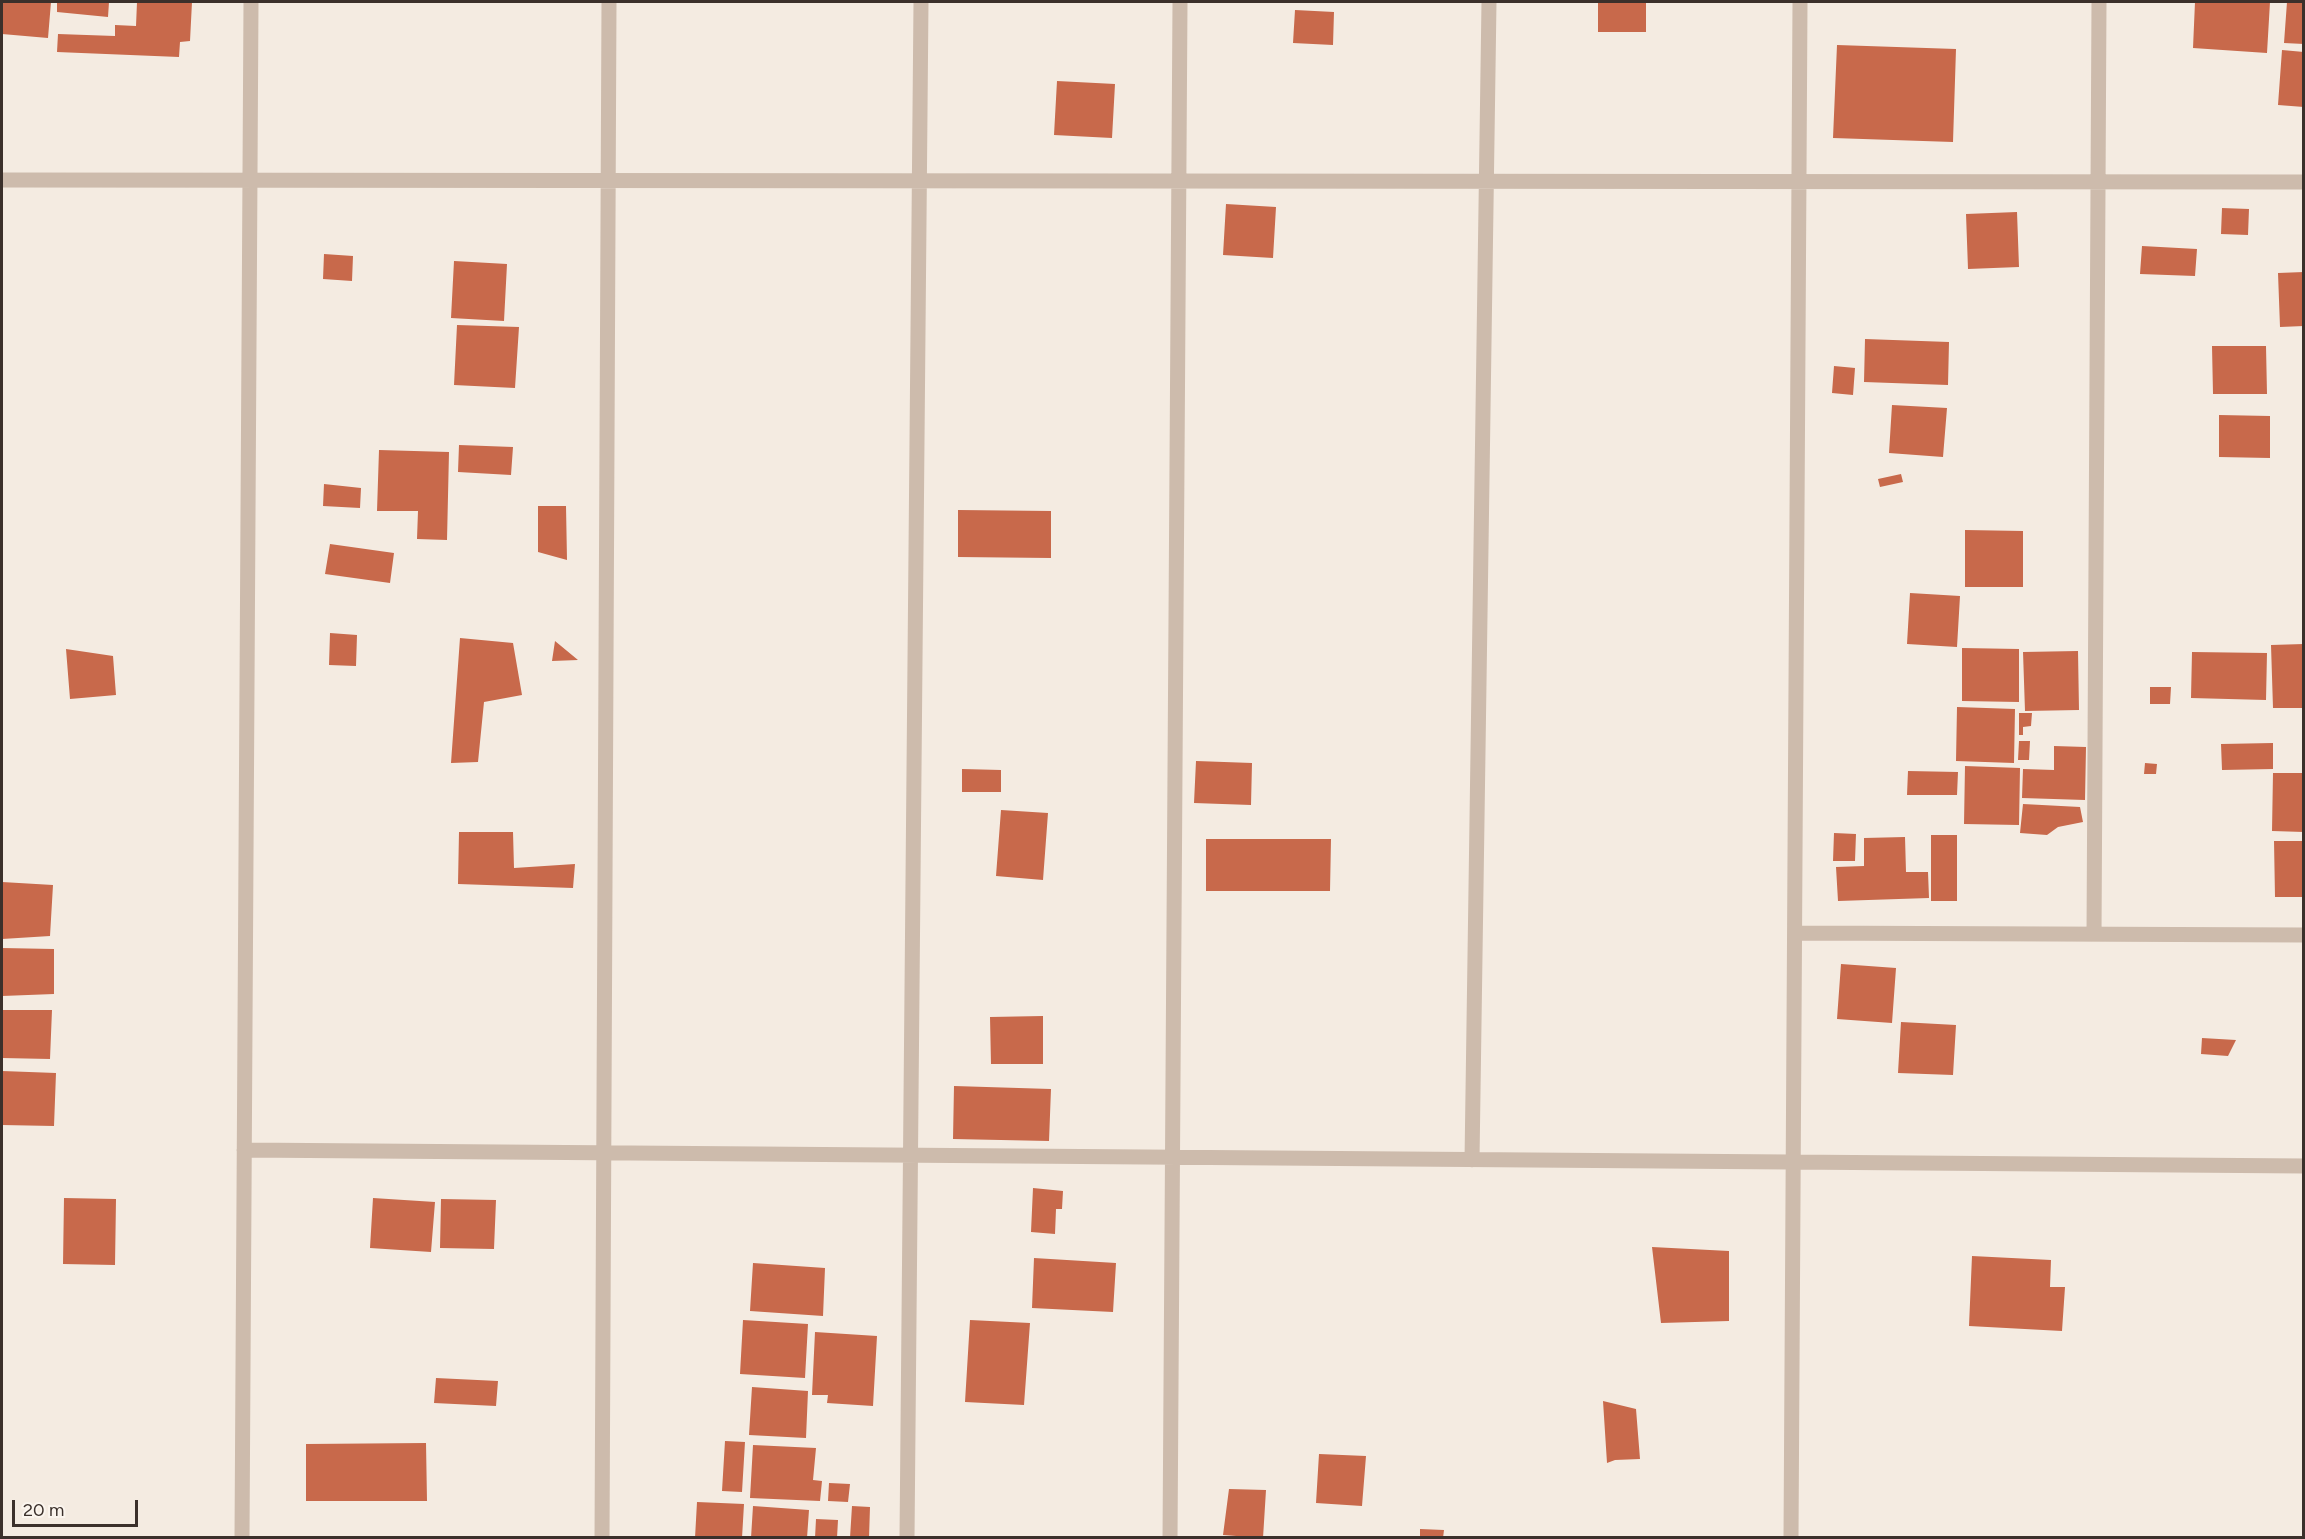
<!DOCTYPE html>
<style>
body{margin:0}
#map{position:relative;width:2305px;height:1539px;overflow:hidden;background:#f4ebe1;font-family:Figtree,sans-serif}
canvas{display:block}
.frame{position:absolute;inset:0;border:3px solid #3b302b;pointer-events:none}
.scale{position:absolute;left:12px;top:1500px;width:126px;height:27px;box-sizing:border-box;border:3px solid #3b302b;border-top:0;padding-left:8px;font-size:18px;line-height:21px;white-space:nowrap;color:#3b302b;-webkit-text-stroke:4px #fbf5ee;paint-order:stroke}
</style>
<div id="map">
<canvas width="2305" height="1539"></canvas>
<div class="frame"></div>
<div class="scale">20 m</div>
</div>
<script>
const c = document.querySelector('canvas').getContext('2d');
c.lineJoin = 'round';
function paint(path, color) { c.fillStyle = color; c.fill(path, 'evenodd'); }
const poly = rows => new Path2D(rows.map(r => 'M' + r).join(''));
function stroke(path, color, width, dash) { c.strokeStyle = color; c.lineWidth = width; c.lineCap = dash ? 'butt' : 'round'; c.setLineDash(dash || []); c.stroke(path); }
paint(poly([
 [3,2,51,2,48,38,2,34],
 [57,2,109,2,108,17,57,12],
 [137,2,192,2,190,41,180,42,179,57,57,52,58,34,115,36,115,25,136,26],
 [1598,2,1646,2,1646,32,1598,32],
 [2195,2,2270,2,2267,53,2193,48],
 [2287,2,2304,2,2304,44,2284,43],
 [1295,10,1334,12,1333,45,1293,43],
 [1837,45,1956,49,1953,142,1833,138],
 [2282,50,2304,52,2304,107,2278,105],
 [1057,81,1115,84,1112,138,1054,135],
 [1226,204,1276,207,1273,258,1223,255],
 [2222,208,2249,209,2248,235,2221,234],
 [2017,212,2019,267,1968,269,1966,214],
 [2142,246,2197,249,2195,276,2140,274],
 [324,254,353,256,352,281,323,279],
 [454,261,507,264,504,321,451,318],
 [2304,272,2304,326,2280,327,2278,273],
 [457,325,519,327,515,388,454,385],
 [1865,339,1949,342,1948,385,1864,382],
 [2212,346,2266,346,2267,394,2213,394],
 [1834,366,1855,368,1853,395,1832,393],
 [1892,405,1947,408,1943,457,1889,453],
 [2219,415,2270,416,2270,458,2219,457],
 [459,445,513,447,511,475,458,472],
 [379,450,449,452,447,540,417,539,418,511,377,511],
 [1901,474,1903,482,1880,487,1878,479],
 [324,484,361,488,360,508,323,506],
 [538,506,566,506,567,560,538,552],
 [958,510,1051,511,1051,558,958,557],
 [1965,530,2023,531,2023,587,1965,587],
 [330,544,394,553,390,583,325,574],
 [1910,593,1960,596,1957,647,1907,644],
 [330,633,357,635,356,666,329,665],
 [460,638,513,643,522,695,484,702,478,762,451,763],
 [555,641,578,660,552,661],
 [2304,644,2304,708,2273,708,2271,645],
 [1962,648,2019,649,2019,702,1962,701],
 [66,649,113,656,116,695,70,699],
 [2078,651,2079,710,2025,711,2023,652],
 [2192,652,2267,653,2266,700,2191,698],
 [2150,687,2171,687,2170,704,2150,704],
 [1957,707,2015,709,2014,763,1956,761],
 [2019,713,2032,713,2031,726,2023,727,2023,735,2019,735],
 [2019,741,2030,741,2029,760,2018,760],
 [2273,743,2273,769,2222,770,2221,744],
 [2054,746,2086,747,2085,800,2022,798,2023,769,2054,770],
 [1196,761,1252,763,1251,805,1194,803],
 [2145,763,2157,764,2156,774,2144,774],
 [1965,766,2020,768,2019,825,1964,824],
 [962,769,1001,770,1001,792,962,792],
 [1908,771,1958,772,1957,795,1907,795],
 [2273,773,2304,773,2304,832,2272,831],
 [2023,804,2080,807,2083,822,2058,827,2047,835,2020,833],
 [1001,810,1048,813,1043,880,996,876],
 [459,832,513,832,514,868,575,864,573,888,458,884],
 [1834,833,1856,834,1855,861,1833,861],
 [1931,835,1957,835,1957,901,1931,901],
 [1905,837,1906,872,1928,872,1929,898,1838,901,1836,867,1864,866,1864,838],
 [1206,839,1331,839,1330,891,1206,891],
 [2274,841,2304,841,2304,897,2275,897],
 [2,882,53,885,50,936,2,939],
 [2,948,54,949,54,994,2,996],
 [1841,964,1896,968,1892,1023,1837,1019],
 [2,1010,52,1010,50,1059,2,1058],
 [1043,1016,1043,1064,991,1064,990,1017],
 [1901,1022,1956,1025,1953,1075,1898,1073],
 [2202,1038,2236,1040,2228,1056,2201,1054],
 [2,1071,56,1073,54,1126,2,1125],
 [954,1086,1051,1089,1049,1141,953,1139],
 [1033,1188,1063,1191,1062,1209,1056,1209,1055,1234,1031,1232],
 [64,1198,116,1199,115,1265,63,1264],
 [373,1198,435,1202,431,1252,370,1248],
 [441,1199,496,1200,494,1249,440,1248],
 [1652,1247,1729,1251,1729,1321,1661,1323],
 [1972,1256,2051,1260,2050,1287,2065,1287,2062,1331,1969,1326],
 [1034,1258,1116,1263,1113,1312,1032,1308],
 [753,1263,825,1268,823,1316,750,1311],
 [743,1320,808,1324,805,1378,740,1374],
 [970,1320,1030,1323,1024,1405,965,1402],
 [815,1332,877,1336,873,1406,827,1403,828,1395,812,1395],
 [436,1378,498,1381,496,1406,434,1403],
 [752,1387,808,1391,806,1438,749,1435],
 [1603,1401,1636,1409,1640,1459,1615,1460,1607,1463],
 [725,1441,745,1442,742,1492,722,1491],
 [426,1443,427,1501,306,1501,306,1444],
 [753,1445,816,1448,813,1480,822,1481,820,1501,750,1498],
 [1319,1454,1366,1456,1362,1506,1316,1503],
 [829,1483,850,1484,848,1502,828,1501],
 [1229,1489,1266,1490,1263,1538,1223,1535],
 [697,1502,744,1504,742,1538,695,1538],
 [753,1506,809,1510,807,1538,751,1538],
 [852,1506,870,1507,869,1538,850,1538],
 [816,1519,838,1520,837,1538,815,1538],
 [1420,1529,1444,1530,1443,1538,1420,1538]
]), '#c8694b');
stroke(poly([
 [2,180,2304,182],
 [1795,933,2304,935],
 [2094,933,2099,2],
 [244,1150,2304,1166],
 [1472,1160,1489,2],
 [242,1538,251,2],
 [602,1538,609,2],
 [907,1538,921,2],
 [1170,1538,1180,2],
 [1791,1538,1800,2]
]), '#cdbbac', 15);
</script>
